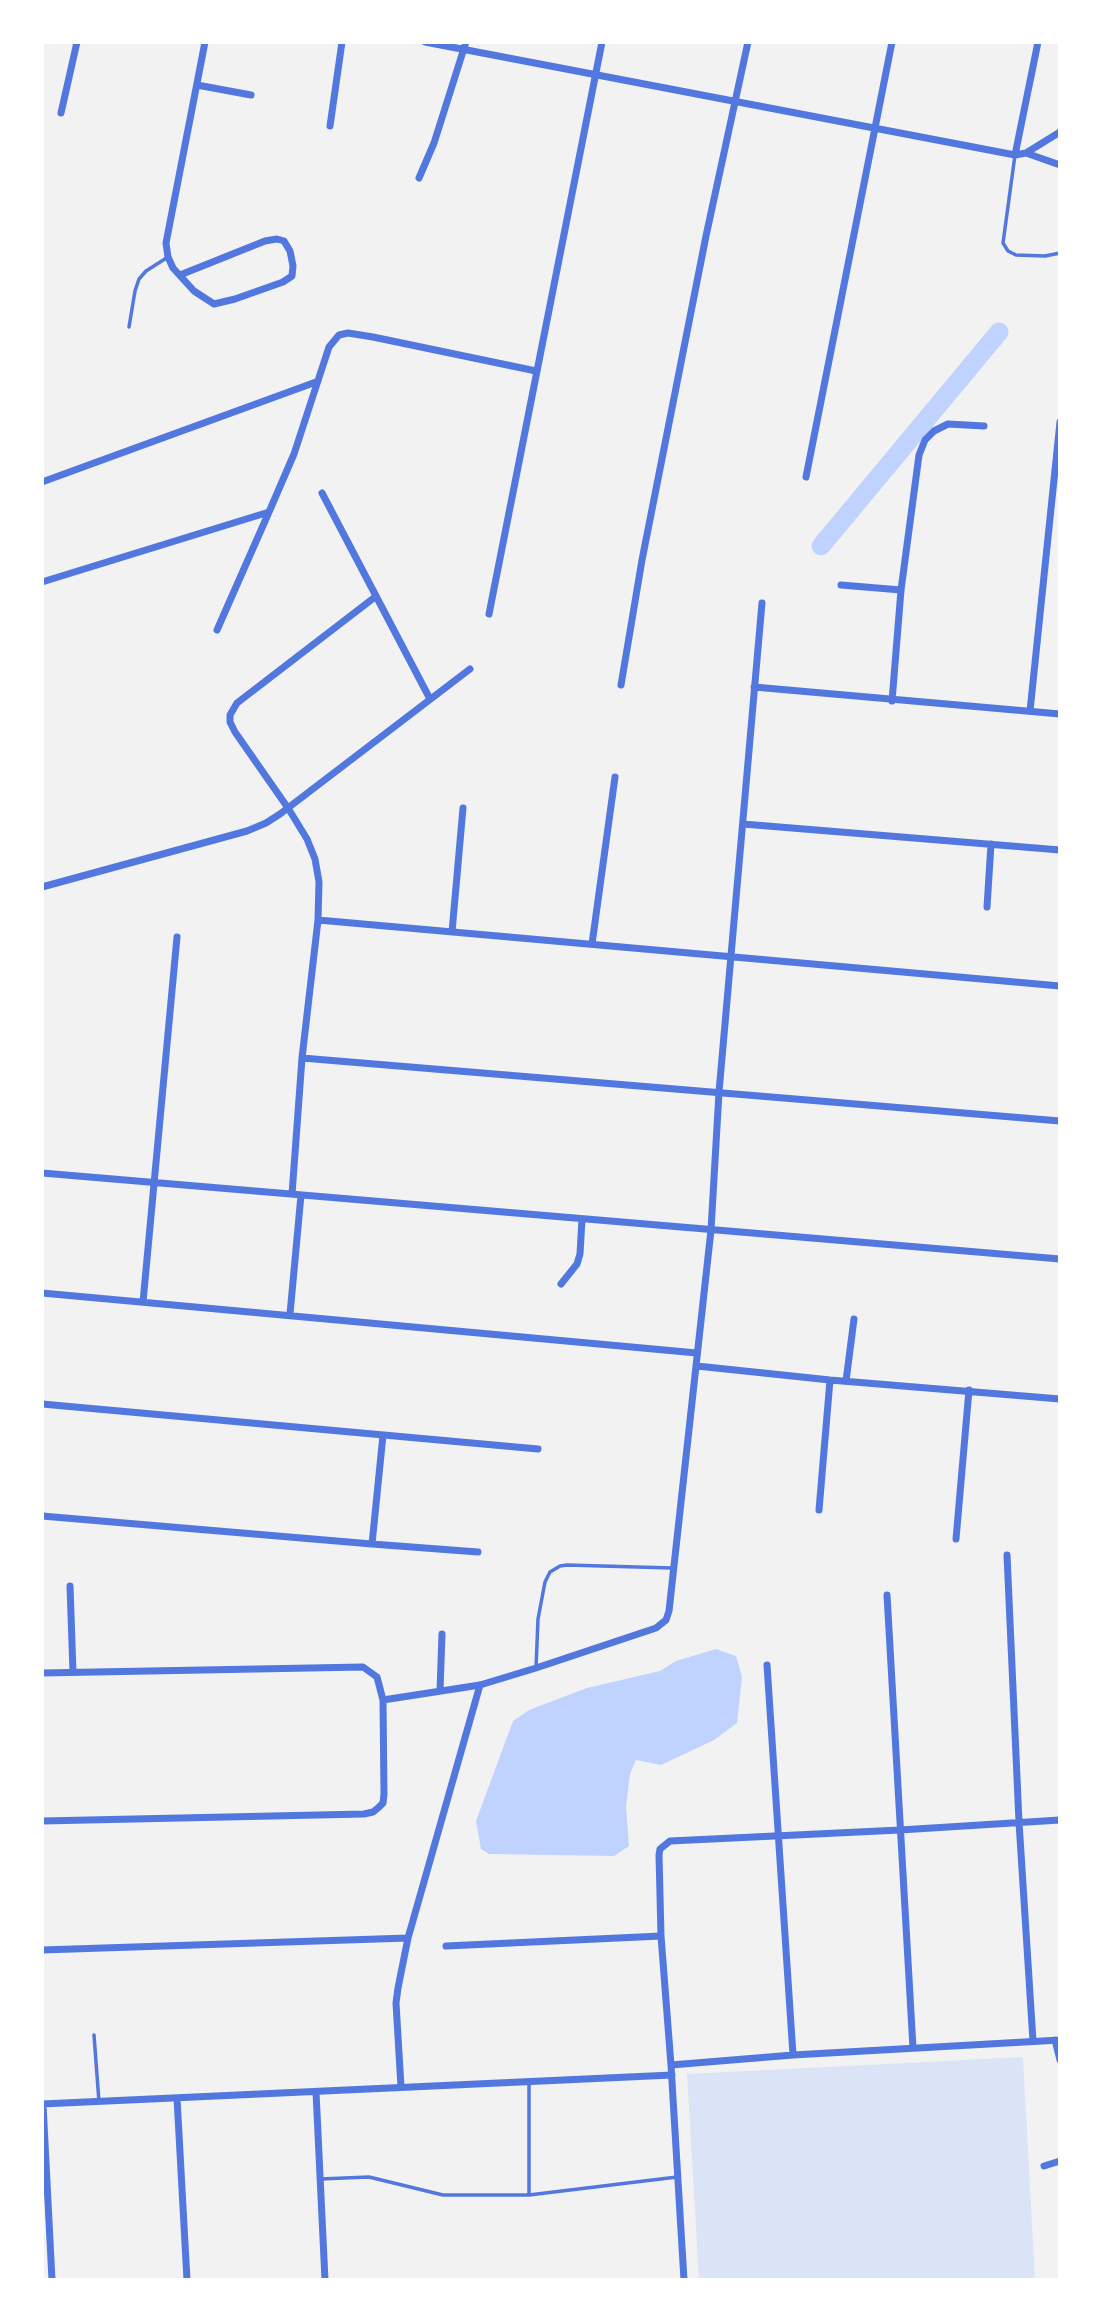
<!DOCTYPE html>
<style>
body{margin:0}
#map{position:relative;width:1102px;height:2322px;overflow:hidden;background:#f2f2f2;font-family:Barlow,sans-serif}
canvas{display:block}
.frame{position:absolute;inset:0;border:44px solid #fff;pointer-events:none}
</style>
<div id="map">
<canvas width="1102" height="2322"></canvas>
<div class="frame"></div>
</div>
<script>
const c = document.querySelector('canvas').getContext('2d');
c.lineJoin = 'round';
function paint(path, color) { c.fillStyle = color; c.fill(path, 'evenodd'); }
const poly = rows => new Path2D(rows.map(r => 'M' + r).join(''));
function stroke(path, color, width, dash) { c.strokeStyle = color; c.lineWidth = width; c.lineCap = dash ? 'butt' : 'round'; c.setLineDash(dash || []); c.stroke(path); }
paint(poly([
 [1023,2057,1035,2280,699,2280,687,2074]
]), '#dbe4f7');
paint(poly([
 [716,1649,736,1656,742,1677,737,1723,714,1740,661,1765,636,1760,630,1774,626,1806,629,1846,614,1856,489,1854,481,1849,476,1821,513,1721,529,1710,587,1688,660,1671,676,1661]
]), '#bfd3fe');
stroke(poly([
 [821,546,999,332]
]), '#bfd3fe', 19);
stroke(poly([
 [1015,155,1003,243,1008,251,1016,255,1045,256,1060,253],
 [129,327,135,291,139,279,146,271,168,257],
 [536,1668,538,1619,545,1582,550,1572,560,1566,567,1565,672,1568],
 [94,2035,99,2102],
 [529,2083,529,2195],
 [320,2179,369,2177,443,2195,529,2195,677,2177],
 [464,2280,487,2280]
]), '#5277de', 3.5);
stroke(poly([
 [425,42,1015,155,1026,153,1060,132],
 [197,85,251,95],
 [61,113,77,42],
 [330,126,342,42],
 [1026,153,1060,165],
 [1015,155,1038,42],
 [419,178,434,143,466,42],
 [180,275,265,241,277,239,284,241,290,251,293,266,292,276,283,282,235,299,214,304,194,291,173,268,168,257,166,243,205,42],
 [806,477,892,42],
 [42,482,316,382],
 [322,493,430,699],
 [42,582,269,512,294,454,329,347,339,335,348,333,373,337,536,371],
 [841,585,901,590],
 [489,614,602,42],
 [217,630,269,512],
 [621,685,642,560,706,236,748,42],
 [754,687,1060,714],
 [892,701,901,590,919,455,925,440,934,431,948,424,984,426],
 [1030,711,1060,422],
 [743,824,1060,850],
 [42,887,247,831,266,823,280,814,470,669],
 [987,907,991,844],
 [318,920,1060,986],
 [452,932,463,808],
 [592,944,615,777],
 [302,1058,1060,1121],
 [42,1173,1060,1259],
 [292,1194,302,1058,318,920,319,882,315,859,307,839,288,808,235,732,230,722,230,715,237,703,375,597],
 [561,1284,577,1264,580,1254,582,1219],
 [42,1293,697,1353],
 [143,1302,177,937],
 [290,1314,301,1195],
 [697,1366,830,1380,1060,1399],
 [846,1381,854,1319],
 [42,1404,538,1449],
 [819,1510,830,1380],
 [42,1516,372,1544,383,1435],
 [956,1539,969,1390],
 [372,1544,478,1552],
 [1007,1555,1019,1822,1033,2041],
 [70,1586,73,1672],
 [887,1595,913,2048],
 [767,1665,793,2055],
 [42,1673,363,1667,377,1677,383,1700,384,1794,383,1803,378,1808,373,1812,364,1814,42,1821],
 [440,1691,442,1634],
 [383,1700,480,1685,536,1668,656,1628,666,1620,669,1611,711,1230,719,1092,762,603],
 [446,1946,661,1936],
 [42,1950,408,1938],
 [1055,2040,1060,2060],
 [671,2065,793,2055,1060,2040],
 [401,2087,396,2003,398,1988,408,1938,480,1685],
 [316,2092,325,2280],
 [177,2098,187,2280],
 [42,2104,672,2075],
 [43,2104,52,2280],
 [1044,2166,1060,2161],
 [684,2280,671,2065,661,1936,659,1855,660,1849,670,1841,900,1830,1060,1820]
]), '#5277de', 7);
</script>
